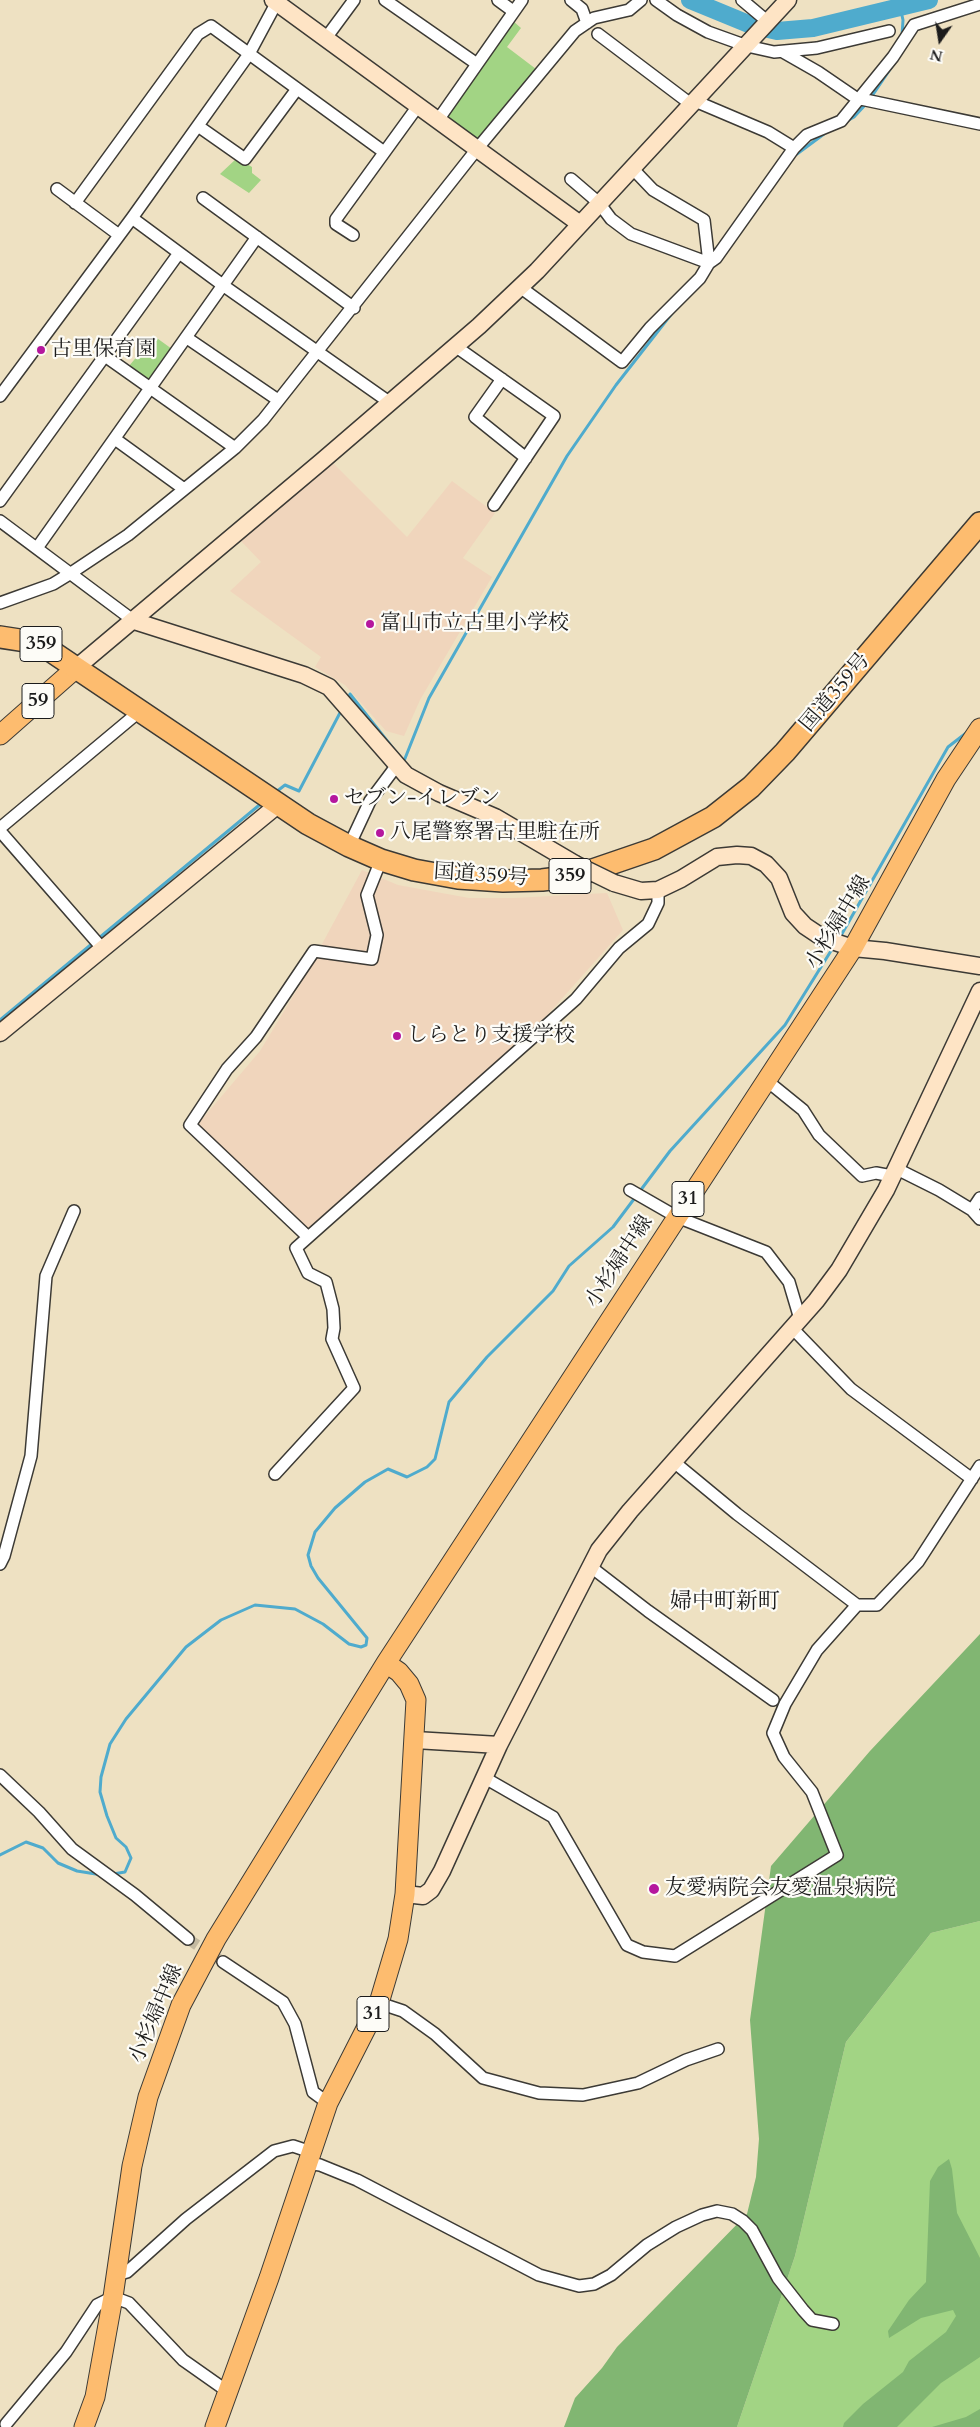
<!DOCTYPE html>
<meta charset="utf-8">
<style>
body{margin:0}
#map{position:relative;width:980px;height:2427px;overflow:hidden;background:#eee1c2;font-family:Cardo,serif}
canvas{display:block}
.north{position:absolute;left:915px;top:15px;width:50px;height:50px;-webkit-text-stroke:4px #fdfcf7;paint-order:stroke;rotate:193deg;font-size:14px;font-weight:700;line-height:20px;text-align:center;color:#1c1c1c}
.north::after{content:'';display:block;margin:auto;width:18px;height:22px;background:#1c1c1c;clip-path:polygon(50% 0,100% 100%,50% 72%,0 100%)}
</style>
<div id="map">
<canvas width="980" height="2427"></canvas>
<div class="north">N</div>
</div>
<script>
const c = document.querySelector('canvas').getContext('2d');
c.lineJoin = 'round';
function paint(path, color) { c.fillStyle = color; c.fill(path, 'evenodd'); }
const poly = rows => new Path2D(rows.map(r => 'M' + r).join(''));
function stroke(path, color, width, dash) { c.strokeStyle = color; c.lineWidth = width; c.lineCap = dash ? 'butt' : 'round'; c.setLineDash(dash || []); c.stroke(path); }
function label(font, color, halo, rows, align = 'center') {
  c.font = font + ' Cardo,"Noto Serif JP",serif'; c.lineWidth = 4.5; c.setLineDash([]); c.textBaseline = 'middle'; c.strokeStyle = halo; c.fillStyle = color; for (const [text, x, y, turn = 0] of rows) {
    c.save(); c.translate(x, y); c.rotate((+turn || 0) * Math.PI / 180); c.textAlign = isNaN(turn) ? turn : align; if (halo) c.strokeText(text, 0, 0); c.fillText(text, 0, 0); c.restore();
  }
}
paint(poly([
 [331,461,407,537,452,481,495,513,463,558,492,577,420,700,404,736,386,731,345,685,315,667,321,657,230,591,261,562,241,541],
 [362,870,398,885,469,898,514,898,607,893,623,930,542,1021,308,1230,198,1124,260,1051,301,983]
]), '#f0d5bc');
paint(poly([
 [513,21,521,28,507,47,536,69,476,142,444,119],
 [237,158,252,167,252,173,261,180,249,193,220,174],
 [154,336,172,349,149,380,129,366],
 [980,1921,980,2427,737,2427,795,2256,846,2042,931,1933]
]), '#a2d484');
paint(poly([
 [980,1634,980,1921,931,1933,846,2042,795,2256,737,2427,564,2427,575,2398,602,2368,617,2347,747,2214,756,2177,759,2139,750,2020,771,1866,870,1751],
 [949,2159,952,2169,957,2213,980,2258,980,2357,941,2383,897,2427,843,2427,844,2423,863,2404,903,2372,909,2361,946,2332,956,2316,953,2310,921,2318,889,2338,888,2331,909,2300,926,2282,930,2181,938,2167],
 [980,2409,980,2427,932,2427,966,2417]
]), '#81b672');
stroke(poly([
 [900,7,903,20,902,36],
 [870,99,897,59],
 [847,121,854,117,866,104],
 [797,154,824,134],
 [348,699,350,694,396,752],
 [402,759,404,761,429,698,567,456,616,385,673,312],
 [276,792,285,785,299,791,342,709],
 [839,939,948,747,970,730],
 [0,1020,263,802],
 [0,1855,26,1842,43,1848,58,1863,77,1871,102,1875],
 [113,1874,125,1872,131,1858,126,1847,116,1838,107,1816,100,1792,101,1777,110,1744,126,1719,186,1647,221,1620,255,1605,295,1609,323,1624,349,1644,361,1647,366,1645,367,1638,318,1578,311,1566,308,1555,315,1532,335,1508,365,1482,388,1469,407,1477,427,1467,435,1459,449,1402,487,1357,553,1291,569,1266,613,1227,670,1151,785,1025,834,946]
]), '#4fabcd', 3);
stroke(poly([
 [690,0,751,25,777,31,813,28,929,0]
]), '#4fabcd', 18);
stroke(poly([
 [188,1939,223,1962]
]), '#c4baa1', 11, [11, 5.5]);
const street = poly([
 [385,0,477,64],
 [498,0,513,11],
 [571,0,582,9,587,23],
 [656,0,677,15,708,32,747,46,774,52,817,48,889,31],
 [742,0,767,21],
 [598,34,692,105],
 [326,38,354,0],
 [783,52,818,72,856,98,980,124],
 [438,120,522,0],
 [198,126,245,159,297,89],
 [794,148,807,135,841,121,893,57,914,25,980,4],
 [632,168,653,190,704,220,709,263,716,258,794,148,768,132,695,101],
 [57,189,119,235],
 [203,198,354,308],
 [75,203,198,34,211,26,384,152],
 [132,218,224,286,389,402],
 [353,235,336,224,336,219,418,106],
 [520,287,622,362,650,328,700,278,709,263,631,234,611,219,599,203,571,179],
 [187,338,278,400],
 [455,346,554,416,494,505],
 [105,356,235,448],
 [502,379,475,417,526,458],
 [0,396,132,218,249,54,278,0],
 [115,439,184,489],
 [0,501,179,253],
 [0,521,134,621],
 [37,548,257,237],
 [0,603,53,584,71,573,128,535,235,448,263,420,477,149,575,31,594,18,629,10,641,0],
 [0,828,140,711],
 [0,831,102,948],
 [349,846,370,801,397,765],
 [766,1080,803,1110,819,1135,862,1176,876,1173,892,1176],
 [895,1168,939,1190,972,1210],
 [630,1190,677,1217,766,1252,789,1282,800,1319],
 [980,1198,972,1210,980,1219],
 [307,1236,190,1125,227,1069,256,1037,314,951,372,959,377,935,367,895,381,860],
 [795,1331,851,1389,972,1479],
 [674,1462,737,1514,857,1605,877,1605,918,1562,980,1466],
 [275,1474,354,1388,332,1339,334,1328,333,1309,326,1282,308,1273,296,1248,576,999,619,948,648,924,658,903,658,890],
 [0,1564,4,1556,31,1456,46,1276,74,1211],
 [591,1567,648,1611,773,1700],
 [0,1775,39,1812,72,1849,135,1895,188,1939],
 [485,1778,553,1817,627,1945,643,1952,675,1956,837,1855,812,1792,784,1757,773,1733,785,1704,817,1650,857,1605],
 [223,1962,283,2002,295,2024,313,2092,328,2103],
 [379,2003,403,2011,435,2034,483,2078,539,2093,583,2095,638,2083,686,2060,718,2049],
 [307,2163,320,2165,357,2180,539,2275,579,2286,594,2284,611,2275,647,2245,676,2227,702,2215,717,2211,732,2214,743,2221,752,2230,778,2278,803,2310,812,2320,833,2324],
 [116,2275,127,2272,186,2219,274,2151,293,2146,311,2152],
 [6,2424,66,2352,97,2305,113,2297,129,2303,183,2360,227,2391]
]);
const secondary = poly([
 [273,0,580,224],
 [134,621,304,675,329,687,406,775,439,793,495,817,575,864],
 [76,668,322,461,479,326,537,271,788,0],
 [614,883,641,891,658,890,681,879,717,857,737,855,751,856,766,864,779,878,793,913,805,926,823,938,853,948,885,951,980,966],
 [0,1033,279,804],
 [415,1740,499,1745],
 [405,1894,423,1896,431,1890,442,1871,499,1745,599,1550,630,1511,816,1301,839,1270,886,1190,980,991]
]);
const primary = poly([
 [0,735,76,668],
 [84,2427,95,2397,113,2297,132,2166,148,2097,181,2005,216,1939,386,1663,853,948,946,779,980,728],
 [215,2427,269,2278,328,2103,379,2003,398,1939,405,1894,416,1700,409,1684,399,1672,386,1663]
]);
const highway = poly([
 [0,637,39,643,308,824,349,846,381,860,414,870,458,878,503,881,542,880,575,876,654,849,713,817,751,787,785,752,980,523]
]);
stroke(street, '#3c3a35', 14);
stroke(secondary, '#3c3a35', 19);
stroke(primary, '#3c3a35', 21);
stroke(highway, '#3c3a35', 24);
stroke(street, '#fff', 11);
stroke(secondary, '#fee4c5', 16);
stroke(primary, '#fdbc6f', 19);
stroke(highway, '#fdbc6f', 21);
const secondaryBridge = poly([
 [575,864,614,883]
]);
stroke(secondaryBridge, '#3c3a35', 19, []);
stroke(secondaryBridge, '#fee4c5', 16);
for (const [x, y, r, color] of [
 [41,350,5,"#b5179e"],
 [370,624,5,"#b5179e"],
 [334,799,5,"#b5179e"],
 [380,833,5,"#b5179e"],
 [397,1036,5,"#b5179e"],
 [654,1889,6,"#b5179e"]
]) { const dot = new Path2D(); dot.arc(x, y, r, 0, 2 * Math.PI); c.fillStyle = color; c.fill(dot); stroke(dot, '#fdfcf7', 2); }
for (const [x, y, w] of [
 [41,644,42],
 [38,701,32],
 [570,876,42],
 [688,1199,32],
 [373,2014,32]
]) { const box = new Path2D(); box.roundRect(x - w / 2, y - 17.5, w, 35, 4); c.fillStyle = '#fdfcf7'; c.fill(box); stroke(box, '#1c1c1c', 1); }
label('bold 20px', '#1c1c1c', null, [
 ["359",41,644],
 ["59",38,701],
 ["359",570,876],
 ["31",688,1199],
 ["31",373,2014]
]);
label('21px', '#1c1c1c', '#fdfcf7', [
 ["古里保育園",51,350],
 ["富山市立古里小学校",380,624],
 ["セブン-イレブン",344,799],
 ["八尾警察署古里駐在所",390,833],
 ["しらとり支援学校",407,1036],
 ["友愛病院会友愛温泉病院",665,1889]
], 'left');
label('21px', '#1c1c1c', '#fdfcf7', [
 ["国道359号",836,693,-50],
 ["国道359号",481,876,4],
 ["小杉婦中線",839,923,-59],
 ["小杉婦中線",620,1262,-57],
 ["小杉婦中線",157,2014,-67]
]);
label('22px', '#1c1c1c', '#fdfcf7', [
 ["婦中町新町",725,1603]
]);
</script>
